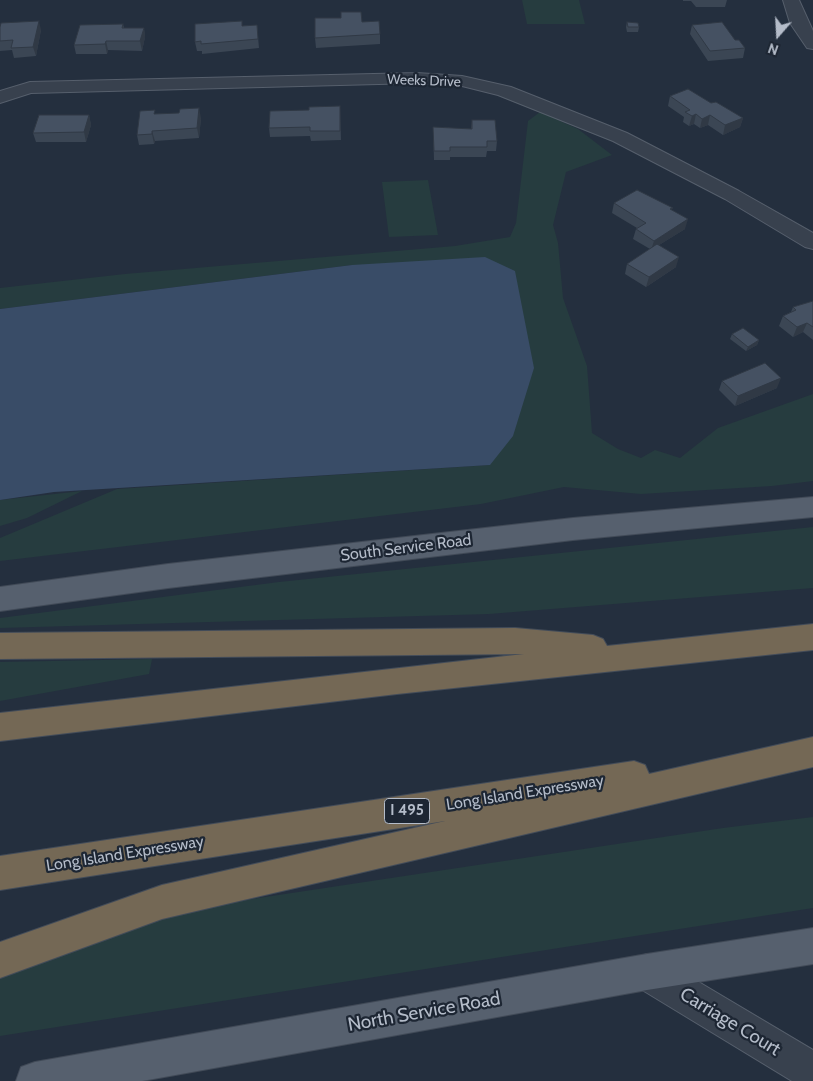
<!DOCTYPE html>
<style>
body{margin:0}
#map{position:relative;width:813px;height:1081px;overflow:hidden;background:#242f3e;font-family:Cabin,sans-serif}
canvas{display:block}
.north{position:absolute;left:753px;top:10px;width:50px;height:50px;-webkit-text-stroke:4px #1d2633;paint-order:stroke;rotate:199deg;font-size:14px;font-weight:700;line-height:20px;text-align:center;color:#b4bcc9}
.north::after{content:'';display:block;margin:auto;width:18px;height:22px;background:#b4bcc9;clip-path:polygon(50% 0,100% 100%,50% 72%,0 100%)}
</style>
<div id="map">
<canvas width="813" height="1081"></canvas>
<div class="north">N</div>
</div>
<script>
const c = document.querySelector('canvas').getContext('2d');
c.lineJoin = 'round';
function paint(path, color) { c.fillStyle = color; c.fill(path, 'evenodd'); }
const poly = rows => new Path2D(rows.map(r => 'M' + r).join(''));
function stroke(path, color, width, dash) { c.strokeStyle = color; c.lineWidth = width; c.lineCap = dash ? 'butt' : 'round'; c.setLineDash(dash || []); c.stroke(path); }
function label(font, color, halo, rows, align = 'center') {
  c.font = font + ' Cabin,sans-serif'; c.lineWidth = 4.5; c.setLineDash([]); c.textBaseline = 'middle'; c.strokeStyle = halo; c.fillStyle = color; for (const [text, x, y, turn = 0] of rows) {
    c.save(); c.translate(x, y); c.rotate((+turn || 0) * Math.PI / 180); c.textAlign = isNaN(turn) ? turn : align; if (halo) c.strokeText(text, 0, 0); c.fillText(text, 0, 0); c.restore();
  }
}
paint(poly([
 [522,0,579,0,585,24,527,24],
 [540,112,578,129,612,155,566,172,553,225,558,243,563,298,587,366,592,433,618,449,641,458,655,450,680,458,718,428,813,394,813,481,772,486,641,494,564,487,481,504,0,561,0,538,117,489,490,465,352,265,0,309,0,288,125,274,455,246,510,237,516,223,528,121],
 [428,180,438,235,389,237,382,182],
 [82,491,27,518,0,526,0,500],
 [813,527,813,588,489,614,0,628,0,618,279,582],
 [152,659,149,674,0,701,0,662],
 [813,817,813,908,0,1036,0,975,175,913,252,899,723,828]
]), '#263c3f');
paint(poly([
 [485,257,515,271,534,368,513,436,490,465,54,492,0,500,0,309,352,265]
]), '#394c67');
const minor = poly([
 [783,0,799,0,813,31,813,49,807,48,790,23,783,0],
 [417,73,462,76,511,87,627,133,739,191,813,233,813,249,805,247,725,199,613,141,498,95,462,86,417,83,31,93,0,103,0,91,30,82,417,73],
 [647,954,660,959,813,1050,813,1081,792,1081,634,985,629,972,634,959,647,954]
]);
const major = poly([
 [813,497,813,517,573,540,168,588,0,611,0,587,168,564,573,518,813,497],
 [813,928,813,964,647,990,142,1081,16,1081,21,1067,35,1062,647,954,813,928]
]);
const highway = poly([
 [813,624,813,650,397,694,0,741,0,713,524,654,0,659,0,633,515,628,593,635,603,639,607,646,813,624],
 [813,737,813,767,162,919,0,978,0,942,162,885,445,821,0,890,0,856,634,761,645,765,649,774,813,737]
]);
stroke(minor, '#565f6c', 2);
stroke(major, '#414a57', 2);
stroke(highway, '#434c59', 2);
paint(minor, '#38414e');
paint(major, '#56606e');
paint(highway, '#746855');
paint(poly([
 [683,0,727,0,725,7,696,7,691,1,683,1],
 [362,22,380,34,380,44,316,48,315,38],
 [627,22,639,27,638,32,627,32,626,27],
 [123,24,124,28,144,28,145,37,142,51,108,50,107,54,76,54,74,45],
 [257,25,259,48,202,54,202,51,197,51,195,42,242,26],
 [692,25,735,40,745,48,743,58,708,61,690,34],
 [0,27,41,30,36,56,14,58,12,50,0,51],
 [670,96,711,103,743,118,740,127,723,135,708,125,700,128,694,124,689,126,683,122,684,117,668,106],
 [340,106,341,140,311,141,310,136,270,137,269,128,309,110],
 [156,114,201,118,199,138,155,141,154,144,139,145,137,135],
 [89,115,91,125,86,142,36,142,33,133],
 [472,120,497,141,496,151,487,151,486,157,450,157,450,160,434,160,433,127,471,129],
 [614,203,685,229,659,245,676,267,646,287,625,274,627,264,650,249,633,239,636,229,637,228,612,213],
 [813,301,813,340,803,332,793,337,779,326,783,316,791,312,793,307],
 [732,334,759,340,757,345,746,351,730,339],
 [722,381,777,388,735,406,719,390]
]), '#3b4654');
paint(poly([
 [39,21,41,30,36,56,33,47],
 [144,28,145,37,142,51,140,41],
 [106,41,108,50,107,54,105,44],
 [199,108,201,118,199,138,197,128],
 [696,114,694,124,689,126,692,116],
 [89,115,91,125,86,142,84,132],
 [710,115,708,125,700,128,702,119],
 [743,118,740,127,723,135,725,125],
 [152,131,155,141,154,144,152,134],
 [688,219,685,229,651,250,654,241],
 [679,257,676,267,646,287,649,277],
 [807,323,803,332,793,337,797,327],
 [759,340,757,345,746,351,748,347],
 [781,378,777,388,735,406,738,396]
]), '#303945');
const building = poly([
 [341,12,361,12,362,22,379,21,380,34,315,38,315,18,341,18,341,12],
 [39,21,33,47,11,48,13,40,0,41,0,27,1,23,39,21],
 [242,21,242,26,257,25,258,39,201,44,201,41,195,42,195,24,242,21],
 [627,22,638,23,639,27,628,27,627,22],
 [722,22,735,40,739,40,745,48,710,51,692,25,722,22],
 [123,24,122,28,144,28,140,41,106,41,105,44,74,45,80,25,123,24],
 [688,89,711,103,716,102,743,118,725,125,710,115,702,119,696,114,692,116,685,112,690,110,670,96,688,89],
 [340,106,340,131,310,131,310,127,269,128,270,111,309,110,309,107,340,106],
 [199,108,197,128,152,131,152,134,137,135,140,111,155,110,154,114,179,113,180,109,199,108],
 [39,115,89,115,84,132,33,133,39,115],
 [472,120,495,120,497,141,487,141,487,147,450,147,450,151,434,151,433,127,472,129,472,120],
 [637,190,673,208,670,209,688,219,654,241,636,229,646,223,614,203,637,190],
 [657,244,679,257,649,277,627,264,657,244],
 [813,301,813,327,807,323,797,327,783,316,796,310,793,307,813,301],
 [743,328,759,340,748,347,732,334,743,328],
 [765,363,781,378,738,396,722,381,765,363]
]);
paint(building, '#455162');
stroke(building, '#303945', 1);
label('14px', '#b4bcc9', '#1d2633', [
 ["Weeks Drive",424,81,2]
]);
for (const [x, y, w] of [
 [407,811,45]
]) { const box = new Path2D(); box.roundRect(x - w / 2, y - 12.5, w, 25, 4); c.fillStyle = '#1d2633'; c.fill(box); stroke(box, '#b4bcc9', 1); }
label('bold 15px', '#b4bcc9', null, [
 ["I 495",407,811]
]);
label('16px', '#b4bcc9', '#1d2633', [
 ["South Service Road",406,548,-7],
 ["Long Island Expressway",525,793,-9],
 ["Long Island Expressway",125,854,-9]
]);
label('19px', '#b4bcc9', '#1d2633', [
 ["North Service Road",424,1012,-10],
 ["Carriage Court",730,1022,31]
]);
</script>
